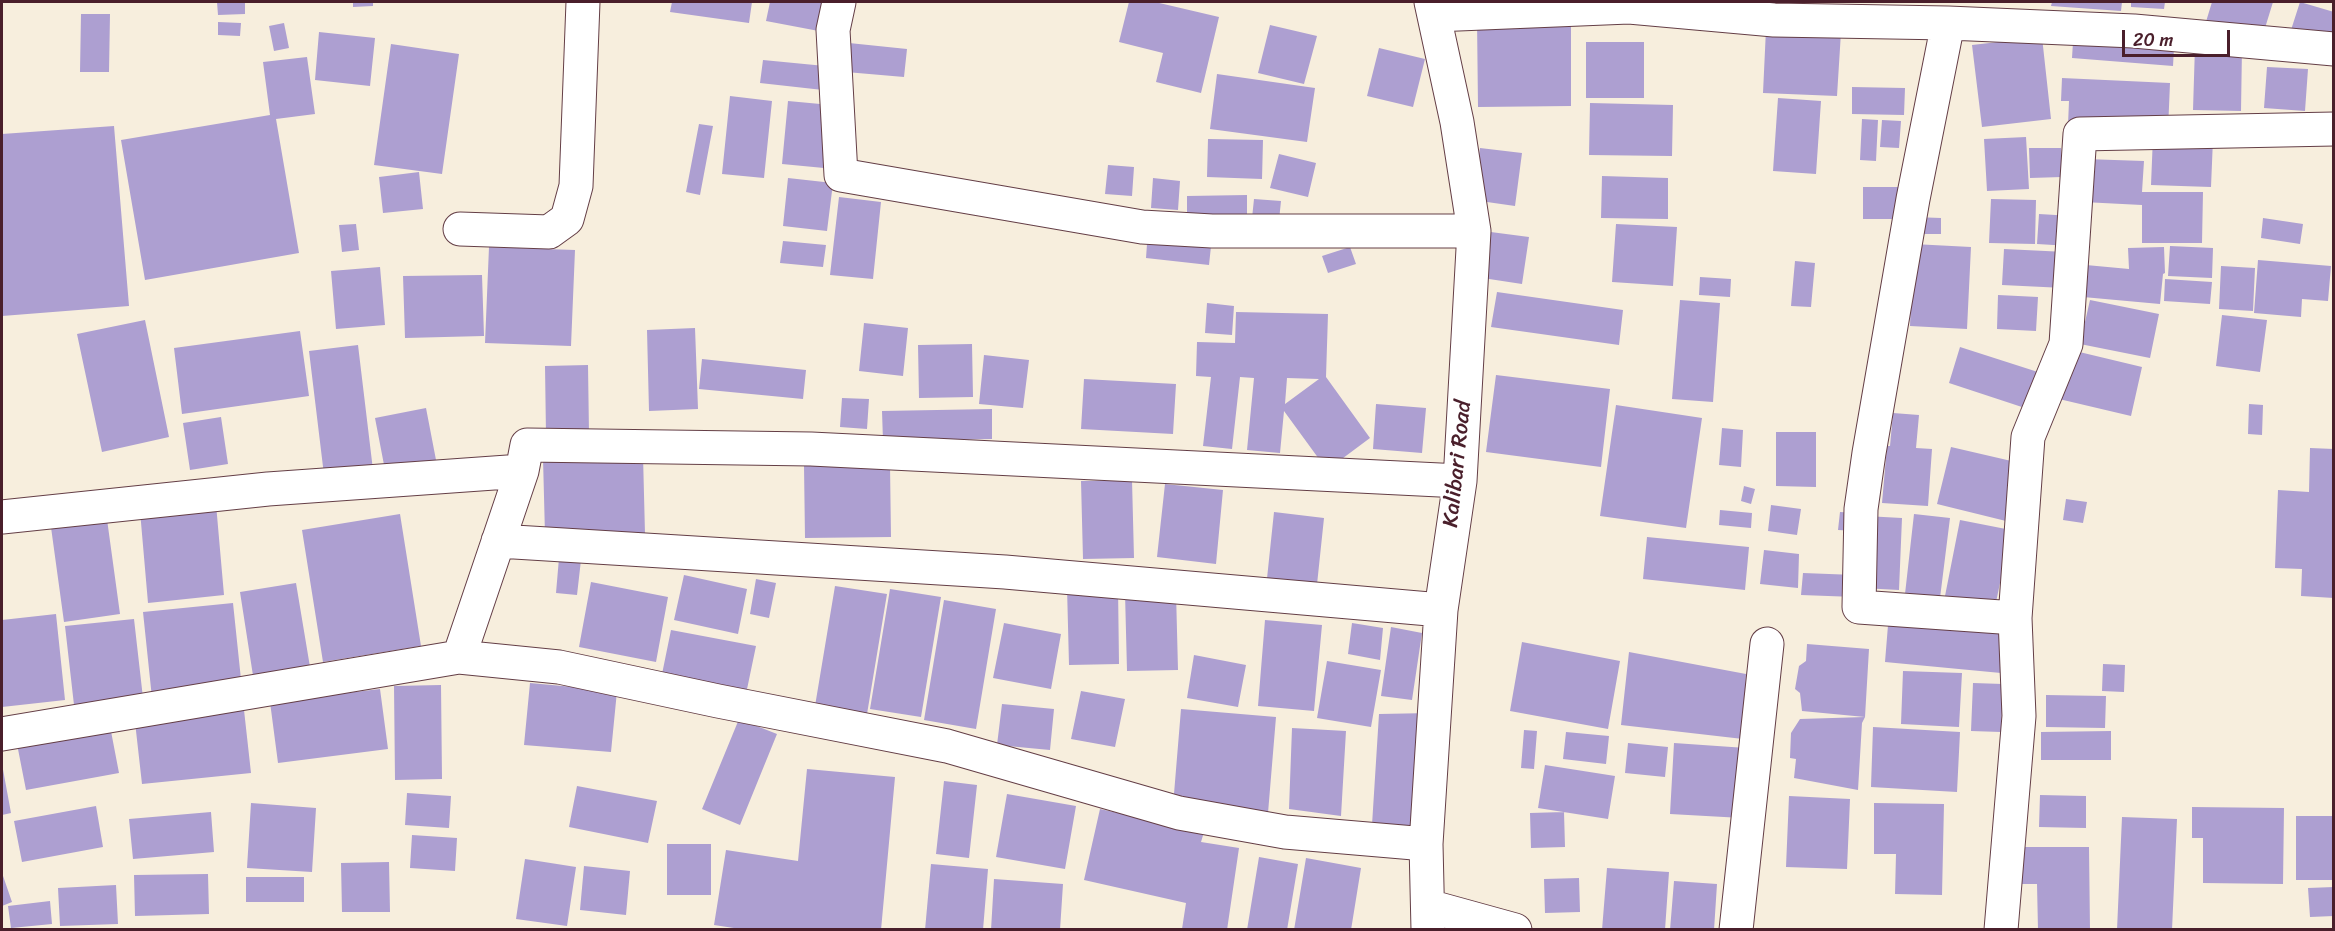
<!DOCTYPE html>
<style>
body{margin:0}
#map{position:relative;width:2335px;height:931px;overflow:hidden;background:#f7eedd;font-family:Sriracha,sans-serif}
canvas{display:block}
.frame{position:absolute;inset:0;border:3px solid #4a1f2b;pointer-events:none}
.scale{position:absolute;left:2122px;top:30px;width:108px;height:27px;box-sizing:border-box;border:3px solid #4a1f2b;border-top:0;padding-left:8px;font-size:18px;line-height:21px;white-space:nowrap;color:#4a1f2b;-webkit-text-stroke:4px #fff;paint-order:stroke}
</style>
<div id="map">
<canvas width="2335" height="931"></canvas>
<div class="frame"></div>
<div class="scale">20 m</div>
</div>
<script>
const c = document.querySelector('canvas').getContext('2d');
c.lineJoin = 'round';
function paint(path, color) { c.fillStyle = color; c.fill(path, 'evenodd'); }
const poly = rows => new Path2D(rows.map(r => 'M' + r).join(''));
function stroke(path, color, width, dash) { c.strokeStyle = color; c.lineWidth = width; c.lineCap = dash ? 'butt' : 'round'; c.setLineDash(dash || []); c.stroke(path); }
function label(font, color, halo, rows, align = 'center') {
  c.font = font + ' Sriracha,sans-serif'; c.lineWidth = 5; c.setLineDash([]); c.textBaseline = 'middle'; c.strokeStyle = halo; c.fillStyle = color; for (const [text, x, y, turn = 0] of rows) {
    c.save(); c.translate(x, y); c.rotate((+turn || 0) * Math.PI / 180); c.textAlign = isNaN(turn) ? turn : align; if (halo) c.strokeText(text, 0, 0); c.fillText(text, 0, 0); c.restore();
  }
}
paint(poly([
 [217,2,245,2,245,14,218,15],
 [353,2,373,2,373,6,353,7],
 [672,2,752,2,749,23,670,12],
 [770,2,830,2,824,32,766,21],
 [1129,2,1155,2,1219,17,1201,93,1156,82,1163,53,1119,42],
 [2052,2,2122,2,2121,11,2051,6],
 [2131,2,2165,2,2164,9,2131,7],
 [2212,2,2273,2,2261,41,2205,25],
 [2300,2,2334,12,2334,42,2291,30],
 [81,14,110,14,109,72,80,72],
 [1571,18,1571,106,1478,107,1477,19],
 [218,22,241,23,240,36,218,35],
 [284,23,289,48,274,51,269,26],
 [1270,25,1317,36,1304,84,1258,73],
 [1766,29,1841,32,1837,96,1763,93],
 [319,32,375,38,370,86,315,80],
 [2042,37,2051,119,1982,127,1972,45],
 [1586,42,1644,42,1644,98,1586,98],
 [2073,42,2174,48,2173,66,2072,58],
 [849,43,907,49,904,77,846,72],
 [391,44,459,54,442,174,374,165],
 [2195,46,2242,48,2241,111,2193,110],
 [1379,48,1425,59,1413,107,1367,96],
 [307,57,315,114,276,119,299,253,145,280,121,140,270,115,263,62],
 [763,60,825,66,823,90,760,83],
 [2267,67,2308,69,2305,111,2264,108],
 [1217,74,1315,88,1307,142,1210,129],
 [2062,78,2170,83,2168,130,2068,125,2069,101,2061,101],
 [1852,87,1905,88,1904,115,1852,114],
 [730,96,772,101,764,178,722,174],
 [1778,98,1821,101,1816,174,1773,171],
 [788,101,831,105,824,168,782,164],
 [1590,103,1673,105,1672,156,1589,155],
 [1862,119,1878,120,1876,161,1860,160],
 [1882,120,1901,121,1899,148,1880,147],
 [699,124,713,126,700,195,686,192],
 [114,126,129,306,2,316,2,134],
 [2153,136,2213,139,2211,187,2151,185],
 [2026,137,2029,189,1987,191,1984,139],
 [1208,139,1263,140,1262,179,1207,177],
 [1480,148,1522,153,1515,206,1473,200],
 [2029,148,2061,148,2062,177,2030,178],
 [1279,154,1316,163,1308,197,1270,188],
 [2085,159,2144,161,2142,192,2203,192,2202,243,2142,243,2142,205,2083,202],
 [1108,165,1134,167,1132,196,1105,194],
 [419,172,423,209,383,213,379,177],
 [1602,176,1668,178,1668,219,1601,218],
 [788,178,833,183,827,231,783,226],
 [1153,178,1180,181,1178,210,1151,208],
 [1863,187,1907,187,1907,219,1863,219],
 [1247,195,1247,225,1187,227,1187,196],
 [839,197,881,202,873,279,830,275],
 [1254,199,1281,201,1278,230,1251,228],
 [1991,199,2036,200,2035,244,1989,243],
 [2039,214,2072,216,2070,246,2037,244],
 [1914,217,1941,218,1941,234,1913,234],
 [2263,218,2303,224,2300,244,2261,238],
 [356,224,359,250,342,252,339,225],
 [1616,224,1677,227,1673,286,1612,282],
 [1148,230,1212,237,1209,265,1146,258],
 [1483,231,1529,237,1522,284,1476,277],
 [783,241,826,245,823,267,780,263],
 [1913,244,1971,247,1967,329,1910,326],
 [2170,246,2213,248,2212,278,2168,276],
 [489,247,575,250,571,346,485,343],
 [1350,247,1356,264,1328,273,1322,256],
 [2164,247,2165,273,2163,274,2160,304,2083,297,2086,265,2129,269,2128,248],
 [2004,249,2066,252,2064,288,2002,285],
 [2258,260,2331,266,2328,301,2302,299,2301,317,2254,313],
 [1795,261,1815,263,1811,307,1791,306],
 [2221,266,2255,268,2253,311,2219,309],
 [380,267,385,325,336,329,331,271],
 [482,275,484,336,405,338,403,276],
 [1700,277,1731,279,1730,297,1699,295],
 [2165,279,2212,282,2210,304,2164,301],
 [1497,292,1623,310,1619,345,1491,327],
 [1998,295,2038,297,2036,331,1997,329],
 [1680,300,1720,303,1713,402,1672,399],
 [2090,300,2159,314,2150,358,2080,344],
 [1207,303,1234,306,1232,335,1205,333],
 [1236,312,1328,314,1326,377,1370,438,1327,470,1284,411,1280,453,1247,450,1254,378,1240,377,1232,449,1203,446,1211,377,1196,376,1197,342,1235,343],
 [1287,378,1319,379,1285,404],
 [2222,315,2267,320,2260,372,2216,366],
 [145,320,169,437,102,452,77,334],
 [864,323,908,328,903,376,859,371],
 [695,328,698,409,649,411,647,330],
 [300,331,309,396,182,414,174,348],
 [972,344,973,397,919,398,918,345],
 [358,345,373,470,324,475,309,351],
 [1960,347,2041,373,2028,409,1949,383],
 [2071,350,2142,367,2131,416,2059,399],
 [984,355,1029,360,1023,408,979,404],
 [702,359,806,370,803,399,699,389],
 [588,365,589,434,546,435,545,366],
 [1496,375,1610,389,1601,467,1486,452],
 [1084,379,1176,384,1173,434,1081,429],
 [842,398,869,399,867,429,840,427],
 [1376,404,1426,408,1422,453,1373,449],
 [2249,404,2263,405,2262,435,2248,434],
 [1616,405,1702,418,1686,528,1600,516],
 [426,408,436,460,385,470,375,418],
 [992,409,992,439,883,441,882,411],
 [1893,413,1919,415,1916,448,1932,449,1928,506,1882,503,1887,446,1890,446],
 [221,417,228,464,190,470,183,423],
 [1722,428,1743,430,1741,467,1719,465],
 [1776,432,1816,432,1816,487,1776,486],
 [1951,447,2020,463,2006,521,1937,504],
 [2310,448,2334,449,2334,598,2301,596,2302,569,2275,568,2278,490,2309,492],
 [643,455,645,534,545,535,543,458],
 [890,465,891,537,805,538,804,466],
 [1132,480,1134,558,1083,559,1081,481],
 [1165,484,1223,490,1216,564,1157,557],
 [1744,486,1755,489,1751,504,1741,501],
 [2066,499,2087,502,2083,523,2063,520],
 [216,504,224,595,148,603,140,511],
 [1771,505,1801,509,1797,535,1768,531],
 [1720,510,1752,513,1751,528,1719,525],
 [106,512,120,614,64,622,50,520],
 [1274,512,1324,518,1316,594,1266,588],
 [1840,512,1858,513,1856,531,1838,530],
 [400,514,421,646,323,662,302,530],
 [1914,514,1950,518,1940,598,1905,594],
 [1865,516,1902,518,1899,590,1862,588],
 [1960,520,2011,530,1995,607,1945,596],
 [1647,537,1749,547,1745,590,1643,579],
 [1764,550,1799,554,1798,588,1760,584],
 [559,558,581,560,577,595,556,593],
 [1803,573,1855,575,1855,597,1801,595],
 [684,575,747,589,738,634,674,620],
 [756,579,776,583,769,618,750,614],
 [591,582,668,597,656,662,579,647],
 [296,583,311,673,254,682,240,592],
 [835,586,887,594,867,714,815,706],
 [1118,586,1119,664,1069,665,1067,587],
 [890,589,941,597,921,717,870,709],
 [1176,592,1178,670,1127,671,1125,593],
 [944,600,996,609,976,729,924,720],
 [233,603,242,689,152,698,143,612],
 [1889,613,2005,624,2001,673,1885,662],
 [56,614,65,700,2,707,2,620],
 [134,619,143,698,74,705,65,626],
 [1265,620,1322,625,1314,711,1258,706],
 [1004,623,1061,634,1051,689,993,678],
 [1352,623,1383,628,1380,660,1348,654],
 [1391,627,1422,633,1412,700,1381,696],
 [671,630,756,646,746,694,661,679],
 [1522,642,1620,661,1608,729,1510,711],
 [1807,644,1869,649,1865,717,1862,723,1858,790,1794,778,1796,759,1790,758,1791,733,1800,719,1865,717,1802,711,1800,693,1795,689,1799,666,1806,661],
 [1629,652,1746,674,1743,739,1621,725],
 [1194,655,1246,665,1238,707,1187,698],
 [1327,661,1381,670,1371,727,1317,718],
 [2103,664,2125,665,2124,692,2102,691],
 [1903,671,1962,673,1959,727,1901,724],
 [530,683,617,691,611,752,524,745],
 [1973,683,2003,684,2001,732,1971,731],
 [441,685,442,779,395,780,394,686],
 [380,689,388,749,278,763,270,702],
 [1081,691,1125,699,1115,747,1071,739],
 [2046,695,2106,696,2105,728,2046,727],
 [1002,704,1054,709,1050,750,997,745],
 [1181,709,1276,717,1268,813,1173,806],
 [244,710,251,773,142,784,135,722],
 [1431,713,1420,837,1372,825,1379,714],
 [739,719,777,734,740,825,702,809],
 [110,726,119,773,26,790,17,744],
 [1873,727,1960,732,1957,792,1871,787],
 [1292,728,1346,731,1341,816,1289,809],
 [1524,730,1537,731,1534,769,1521,768],
 [2111,731,2111,760,2041,760,2041,732],
 [1566,732,1609,736,1606,764,1563,759],
 [1628,743,1668,747,1665,777,1625,773],
 [1674,743,1746,748,1742,818,1670,814],
 [2,764,11,813,2,815],
 [1545,765,1615,776,1608,819,1538,808],
 [807,769,895,777,881,930,747,930,714,925,726,850,798,861],
 [944,781,977,785,969,858,936,854],
 [577,786,657,801,648,843,569,827],
 [407,793,451,796,449,828,405,825],
 [1007,794,1076,806,1065,869,996,857],
 [2040,795,2086,796,2086,828,2039,827],
 [1789,796,1850,799,1847,869,1786,867],
 [251,803,316,808,312,872,247,868],
 [1874,803,1944,804,1942,895,1895,894,1896,854,1874,854],
 [96,806,103,847,22,862,14,821],
 [2192,807,2284,808,2283,884,2203,883,2203,838,2192,838],
 [1100,809,1204,832,1201,842,1239,848,1227,930,1182,929,1186,903,1084,880],
 [211,812,214,852,133,859,129,819],
 [1564,812,1565,847,1531,848,1530,813],
 [2296,816,2334,816,2334,880,2296,880],
 [2122,817,2177,819,2172,930,2117,930],
 [412,835,457,838,455,871,410,868],
 [667,844,711,844,711,895,667,895],
 [2020,847,2089,847,2090,930,2038,930,2037,884,2020,884],
 [1259,857,1298,864,1287,930,1247,930],
 [1306,858,1361,868,1351,930,1294,930],
 [525,859,576,867,567,926,516,919],
 [389,862,390,912,342,912,341,863],
 [931,864,988,869,983,930,925,930],
 [584,866,630,871,626,915,580,910],
 [1607,868,1669,872,1665,930,1602,930],
 [2,873,12,902,2,906],
 [208,874,209,914,135,916,134,875],
 [246,877,304,877,304,902,246,902],
 [1579,878,1580,912,1545,913,1544,879],
 [994,879,1063,884,1060,930,991,930],
 [1674,881,1717,884,1714,930,1670,930],
 [116,885,118,924,60,926,58,888],
 [2334,887,2334,916,2310,917,2308,888],
 [50,901,52,924,11,928,8,906]
]), '#ad9fd1');
const street = poly([
 [839,2,833,30,841,175,1142,227,1212,231,1474,231],
 [1434,15,1629,7,1774,20,1948,23,2134,31,2334,49],
 [1948,23,1913,199,1869,453,1861,509,1859,607,2015,618],
 [460,229,549,232,567,219,576,186,583,2],
 [2,517,268,489,522,471],
 [498,541,1005,572,1441,610],
 [459,657,522,471,527,445,811,449,1460,481],
 [2,734,459,657,559,667,718,701,947,746,1179,813,1285,832,1426,844],
 [1428,906,1515,930],
 [1428,930,1426,844,1441,610,1460,481,1474,231,1457,122,1431,2],
 [1736,930,1767,644],
 [2001,930,2019,716,2015,618,2028,437,2066,344,2080,134,2334,129]
]);
stroke(street, '#643e46', 35);
stroke(street, '#fff', 33);
label('22px', '#4a1f2b', '#fff', [
 ["Kalibari Road",1458,464,-84]
]);
</script>
